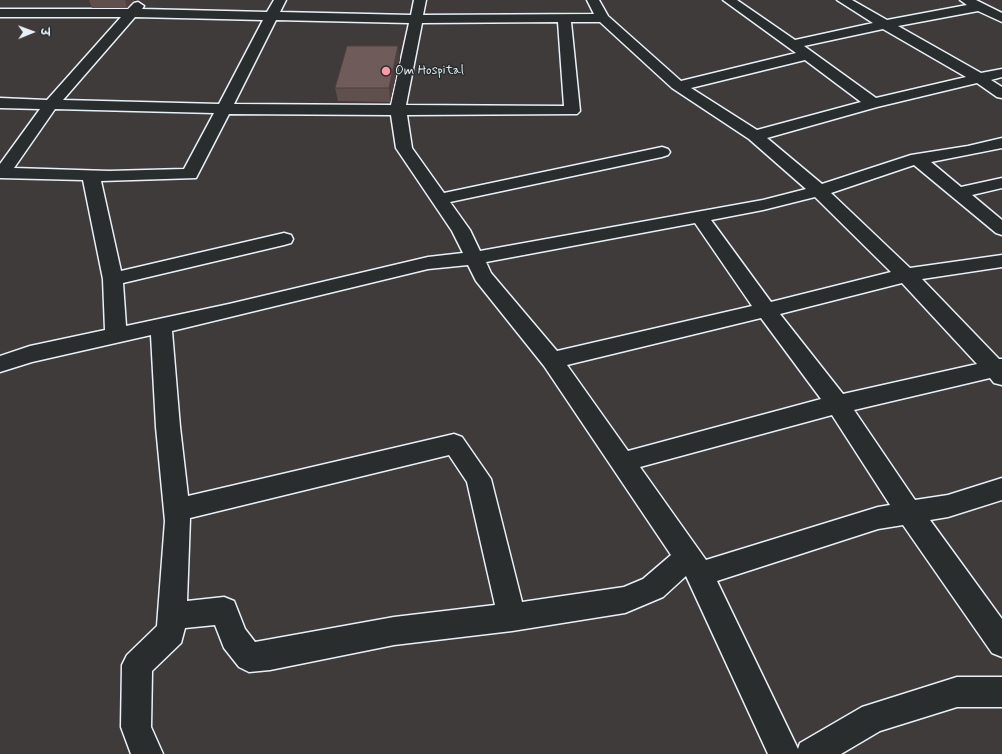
<!DOCTYPE html>
<meta charset="utf-8">
<style>
body{margin:0}
#map{position:relative;width:1002px;height:754px;overflow:hidden;background:#3f3b3b;font-family:Mynerve,"Playpen Sans Deva",sans-serif}
canvas{display:block}
.north{position:absolute;left:12px;top:12px;width:40px;height:40px;-webkit-text-stroke:3px #2a2d2e;paint-order:stroke;rotate:89deg;font-size:11px;font-weight:700;line-height:16px;text-align:center;color:#e8f1f8}
.north::after{content:'';display:block;margin:auto;width:14px;height:18px;background:#e8f1f8;clip-path:polygon(50% 0,100% 100%,50% 72%,0 100%)}
</style>
<div id="map">
<canvas width="1002" height="754"></canvas>
<div class="north">उ</div>
</div>
<script>
const c = document.querySelector('canvas').getContext('2d');
c.lineJoin = 'round';
const poly = rows => new Path2D(rows.map(r => 'M' + r).join(''));
function stroke(path, color, width, dash) { c.strokeStyle = color; c.lineWidth = width; c.lineCap = dash ? 'butt' : 'round'; c.setLineDash(dash || []); c.stroke(path); }
function paint(path, color) { c.fillStyle = color; c.fill(path, 'evenodd'); }
function label(font, color, halo, rows, align = 'center') {
  c.font = font + ' Mynerve,sans-serif'; c.lineWidth = 3; c.setLineDash([]); c.textBaseline = 'middle'; c.strokeStyle = halo; c.fillStyle = color; for (const [text, x, y, turn = 0] of rows) {
    c.save(); c.translate(x, y); c.rotate((+turn || 0) * Math.PI / 180); c.textAlign = isNaN(turn) ? turn : align; if (halo) c.strokeText(text, 0, 0); c.fillText(text, 0, 0); c.restore();
  }
}
const minor = poly([
 [274,0,286,0,280,12,411,15,414,0,426,0,423,15,594,14,587,0,599,0,608,16,681,81,796,53,723,0,737,0,795,40,873,23,837,0,852,0,887,20,967,5,960,0,976,0,1002,13,1002,22,978,11,898,26,981,73,1002,69,1002,77,991,80,1002,87,1002,98,997,97,977,83,877,107,767,138,822,184,911,155,968,146,1002,138,1002,148,931,162,961,187,1002,178,1002,188,972,195,1002,220,1002,235,996,233,914,165,831,193,910,268,1002,255,1002,267,922,279,999,359,1002,359,1002,385,994,383,990,378,854,410,915,500,948,495,1002,478,1002,500,948,517,930,520,1002,619,1002,657,992,653,903,525,878,529,717,581,798,749,800,743,862,707,957,677,1002,677,1002,707,957,707,880,731,841,754,768,754,686,576,663,597,625,613,512,631,394,645,270,670,249,672,239,667,224,648,215,625,185,628,181,643,152,671,151,727,163,754,131,754,121,727,122,665,127,655,157,626,165,521,156,427,151,335,32,362,0,372,0,356,30,346,105,330,103,279,83,180,0,178,0,164,40,109,0,108,0,98,47,100,121,17,0,17,0,9,128,9,134,3,138,2,144,6,142,9,267,12,274,0],
 [135,17,263,20,219,104,63,100,135,17],
 [276,20,409,23,391,105,234,104,276,20],
 [558,22,564,106,406,105,422,23,558,22],
 [571,22,600,22,672,88,749,139,806,189,763,200,480,251,470,230,450,202,662,157,668,155,670,152,668,149,662,147,444,193,412,148,407,115,577,114,580,111,571,22],
 [883,29,966,77,876,98,804,46,883,29],
 [805,60,861,102,757,130,691,88,805,60],
 [55,109,214,113,184,169,109,171,14,168,55,109],
 [229,114,391,115,396,148,452,231,463,253,428,257,229,304,126,326,123,283,284,245,291,243,293,239,291,235,284,233,121,271,101,181,196,178,229,114],
 [815,197,891,272,771,302,711,220,763,210,815,197],
 [695,223,752,306,557,351,491,273,486,262,695,223],
 [468,265,476,281,544,366,671,555,643,579,624,587,522,602,491,479,462,437,454,434,188,496,180,427,172,331,428,269,468,265],
 [902,283,977,364,843,394,780,314,902,283],
 [761,318,821,399,628,451,567,365,761,318],
 [832,415,890,505,878,507,706,560,640,467,832,415],
 [449,455,467,482,495,605,394,617,255,642,245,629,234,601,224,597,187,601,190,518,449,455]
]);
stroke(minor, '#e8f1f8', 3);
paint(minor, '#2a2d2e');
paint(poly([
 [89,0,133,0,127,8,92,8],
 [400,59,390,102,338,101,335,88]
]), '#5f4f4d');
paint(poly([
 [125,0,133,0,127,8],
 [398,46,400,59,390,102,389,88]
]), '#4e403f');
const building = poly([
 [347,46,398,46,389,88,335,88,347,46]
]);
paint(building, '#6f5c5a');
stroke(building, '#4e403f', 1);
for (const [x, y, r, color] of [
 [386,71,5,"#ff9aa2"]
]) { const dot = new Path2D(); dot.arc(x, y, r, 0, 2 * Math.PI); c.fillStyle = color; c.fill(dot); stroke(dot, '#2a2d2e', 1.5); }
label('13px', '#e8f1f8', '#2a2d2e', [
 ["Om Hospital",395,71]
], 'left');
</script>
